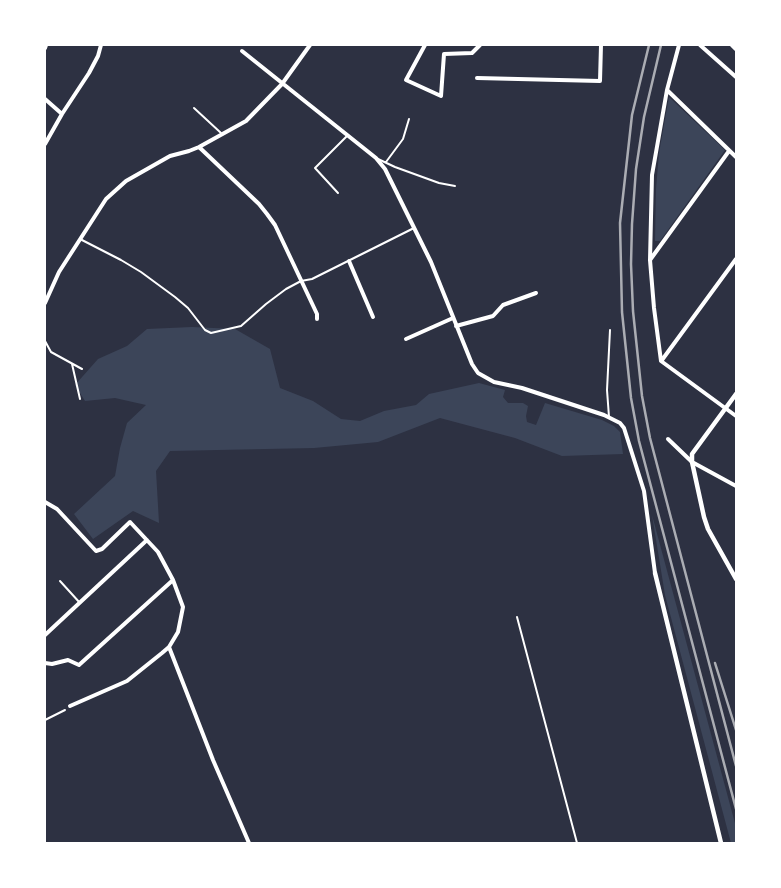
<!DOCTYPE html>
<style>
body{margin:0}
#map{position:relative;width:781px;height:888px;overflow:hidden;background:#2d3142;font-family:"Open Sans",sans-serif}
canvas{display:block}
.frame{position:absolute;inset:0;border:46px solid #fff;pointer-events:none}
</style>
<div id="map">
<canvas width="781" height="888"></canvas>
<div class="frame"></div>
</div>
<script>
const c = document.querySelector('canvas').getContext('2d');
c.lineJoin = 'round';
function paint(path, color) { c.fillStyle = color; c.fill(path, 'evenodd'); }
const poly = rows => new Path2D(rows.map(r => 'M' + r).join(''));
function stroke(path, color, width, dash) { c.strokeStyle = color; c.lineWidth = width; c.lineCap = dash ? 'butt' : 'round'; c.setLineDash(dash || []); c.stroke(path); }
paint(poly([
 [669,97,725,150,660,241,655,241,656,189,659,153],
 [192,327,235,329,270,349,280,388,313,401,341,419,360,421,384,411,416,405,429,394,479,383,505,390,503,397,508,403,523,403,528,406,526,416,527,422,536,425,545,403,602,420,614,426,620,432,623,454,562,456,515,438,440,418,378,442,314,448,170,451,156,471,159,523,133,511,93,539,74,514,115,476,120,448,127,423,146,405,115,398,85,401,75,385,98,359,127,346,147,329],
 [652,515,736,827,736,843,731,843,665,595]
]), '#3c4559');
stroke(poly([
 [517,617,577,843],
 [45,720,65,710]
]), '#fff', 2);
stroke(poly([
 [194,108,221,133],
 [378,159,395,167,439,183,455,186],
 [386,162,403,139,409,119],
 [338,193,315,168,348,135],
 [80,239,121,260,141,272,175,297,188,308,205,330,211,333,241,326,266,304,286,289,301,281,312,279,414,228],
 [45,341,51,352,82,369],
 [72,364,80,399],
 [609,417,607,390,610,330],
 [60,581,80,603]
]), '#fff', 2);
stroke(poly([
 [425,45,406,80,441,96,444,54,472,53,480,45],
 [679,45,667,90,652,175,650,260,654,308,661,361,736,416],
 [700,45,736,77],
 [45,48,46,45],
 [242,51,376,158,385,169,431,262,472,364,478,373,494,382,522,388,604,415,620,423,624,428,644,491,655,573],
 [477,78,600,81,601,45],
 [667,90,736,157],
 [45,99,62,114],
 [45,144,62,114,89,73,98,56,101,45],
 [199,147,259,204,267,214,275,225,317,314,317,319],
 [650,260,729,151],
 [349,261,373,317],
 [45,303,59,272,106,199,126,181,170,156,189,151,199,147,246,121,282,84,310,45],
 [456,326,493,316,503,305,536,293],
 [406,339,453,318],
 [662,360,736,259],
 [668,439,692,462,736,486],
 [45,502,57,509,96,551,102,549,130,522,158,552,173,580,183,607,178,632,169,647,162,653,127,681,70,706],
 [45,635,147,540],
 [169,647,213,760,249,843],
 [45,663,52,664,68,660,79,665,173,580]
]), '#fff', 4);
stroke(poly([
 [732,45,736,49],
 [736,394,692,454,692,462,704,517,708,529,736,579],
 [655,573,721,843]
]), '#fff', 4.5);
stroke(poly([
 [649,45,632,115,620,223,622,312,631,398,639,441,736,809],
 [661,45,644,117,636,169,632,224,631,264,633,311,642,396,650,438,736,766],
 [715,663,736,730]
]), '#abadb3', 2.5);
</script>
